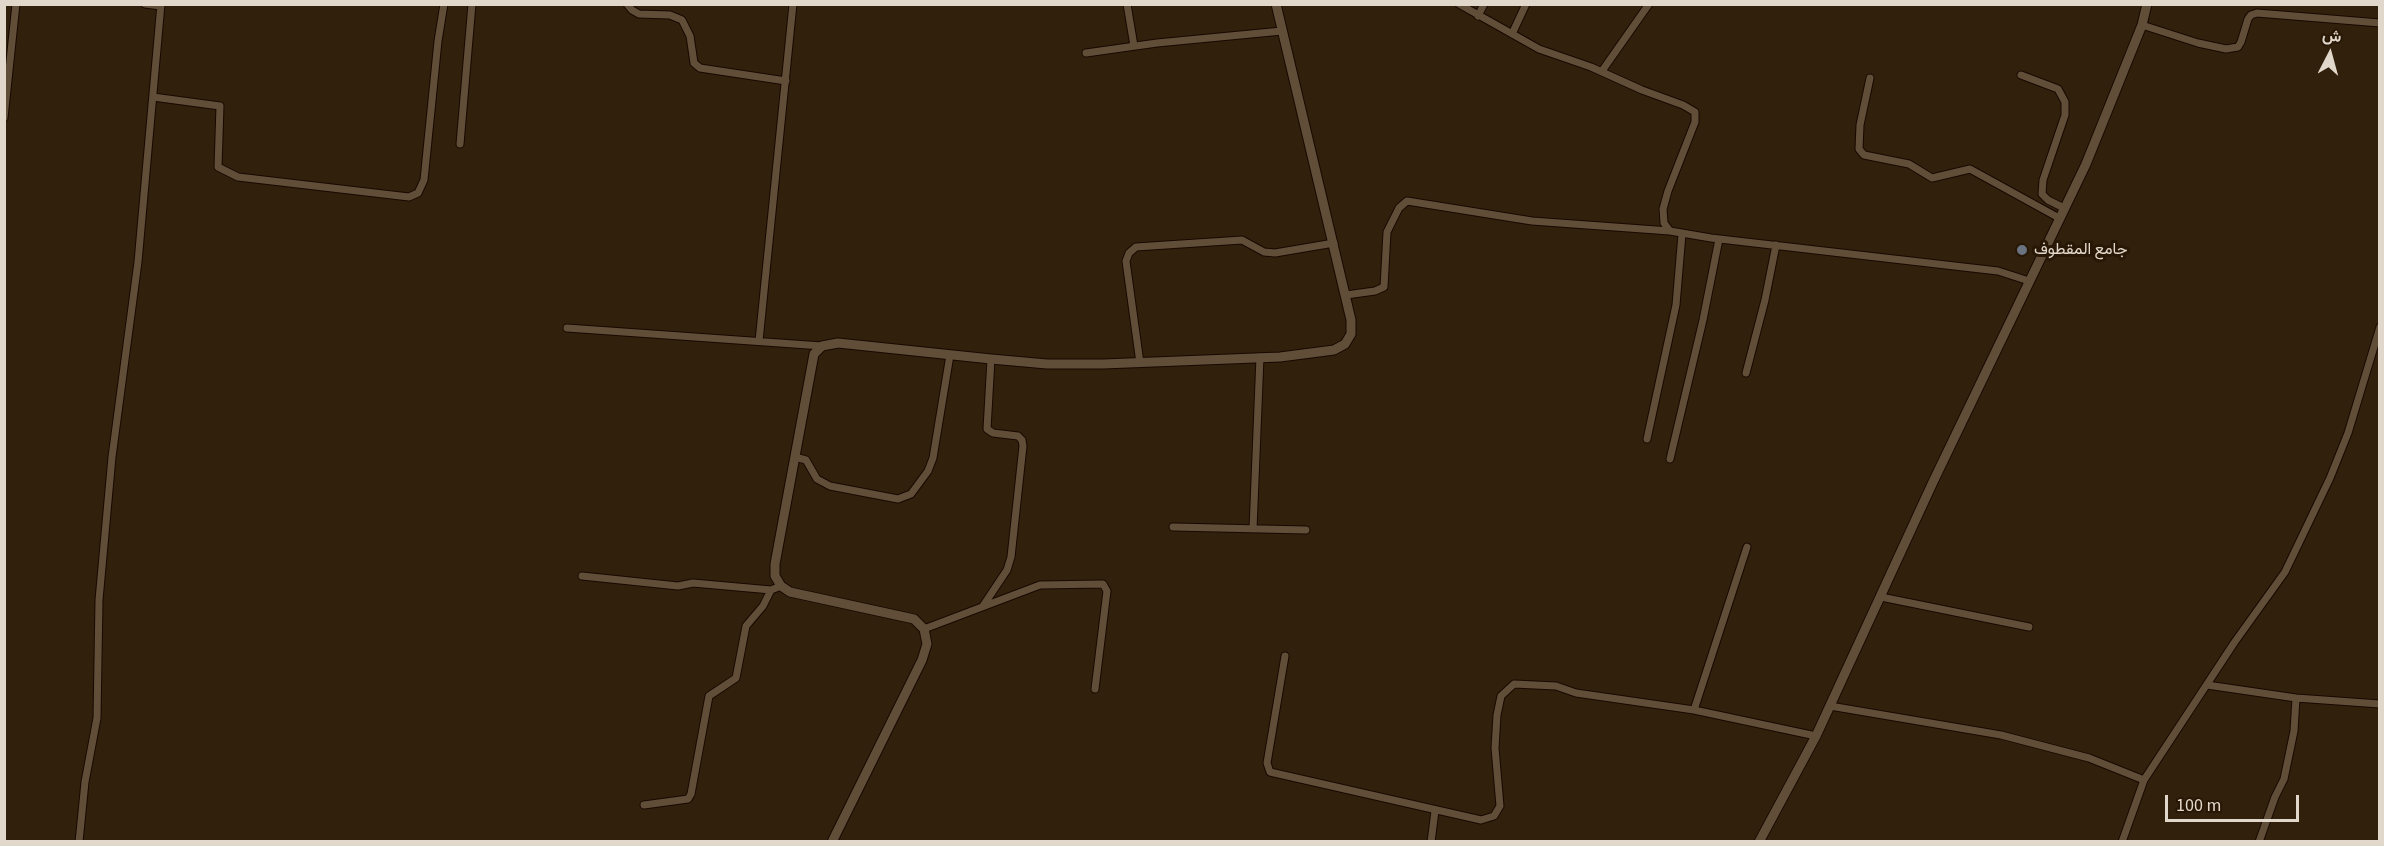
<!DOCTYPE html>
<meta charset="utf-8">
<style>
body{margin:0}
#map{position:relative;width:2384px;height:846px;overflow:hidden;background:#31200c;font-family:"Source Sans 3",Vazirmatn,sans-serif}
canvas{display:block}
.frame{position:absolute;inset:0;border:6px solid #e2d7cb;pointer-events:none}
.north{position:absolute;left:2300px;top:24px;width:60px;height:60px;-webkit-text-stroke:4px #271704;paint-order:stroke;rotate:6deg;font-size:16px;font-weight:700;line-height:24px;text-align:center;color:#e2d7cb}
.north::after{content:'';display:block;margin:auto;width:21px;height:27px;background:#e2d7cb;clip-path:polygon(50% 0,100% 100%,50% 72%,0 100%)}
.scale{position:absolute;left:2165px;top:795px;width:134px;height:27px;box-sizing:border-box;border:3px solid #e2d7cb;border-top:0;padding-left:8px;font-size:18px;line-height:21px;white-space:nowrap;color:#e2d7cb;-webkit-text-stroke:4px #271704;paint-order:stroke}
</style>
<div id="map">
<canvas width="2384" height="846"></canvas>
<div class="frame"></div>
<div class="north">ش</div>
<div class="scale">100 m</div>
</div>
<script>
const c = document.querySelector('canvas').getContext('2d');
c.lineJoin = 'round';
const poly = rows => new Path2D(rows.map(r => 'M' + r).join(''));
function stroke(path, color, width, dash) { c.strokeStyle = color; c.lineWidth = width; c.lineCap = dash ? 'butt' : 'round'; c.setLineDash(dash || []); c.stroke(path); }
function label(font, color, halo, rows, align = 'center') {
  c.font = font + ' "Source Sans 3",Vazirmatn,sans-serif'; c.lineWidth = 6; c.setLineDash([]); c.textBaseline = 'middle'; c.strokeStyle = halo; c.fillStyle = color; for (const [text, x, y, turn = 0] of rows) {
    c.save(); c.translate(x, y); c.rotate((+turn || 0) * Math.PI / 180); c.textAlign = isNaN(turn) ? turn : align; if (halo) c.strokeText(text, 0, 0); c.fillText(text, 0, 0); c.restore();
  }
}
const minor = poly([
 [145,4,161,6],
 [627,4,632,10,639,14,670,15,682,20,690,36,694,63,700,68,786,81],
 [1127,4,1134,46],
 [1459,4,1539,49,1591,67,1642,90,1683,105,1695,112,1695,122,1668,191,1663,209,1664,223,1670,231,1711,238,1998,271,2029,281],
 [1478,16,1484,4],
 [2142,25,2198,43,2226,49,2238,47,2241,42,2248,19,2251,15,2257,13,2380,23],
 [1512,34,1526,4],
 [1086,53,1157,43,1282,31],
 [1602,71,1649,4],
 [2021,75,2058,89,2065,102,2065,115,2043,180,2042,194,2048,200,2064,208],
 [1870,78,1860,125,1859,149,1864,155,1909,164,1932,178,1970,169,2059,218],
 [153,97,220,106,218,167,238,177,409,197,418,193,424,180,438,41,444,4],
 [4,118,16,4],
 [460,144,472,4],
 [1346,295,1375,291,1384,287,1387,232,1399,208,1407,201,1532,221,1670,231],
 [567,328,822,346],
 [759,341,793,4],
 [1140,363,1126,261,1129,253,1136,247,1242,240,1264,252,1275,253,1334,243],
 [1746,373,1765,300,1776,245],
 [1647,439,1676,305,1682,234],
 [795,457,806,460,817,479,830,486,898,499,911,494,928,471,933,458,950,355],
 [1670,459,1703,320,1719,239],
 [1173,527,1306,530],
 [1253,529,1260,357],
 [582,576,678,586,693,583,771,590],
 [1881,597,2029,627],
 [983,606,1007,570,1011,557,1023,446,1022,440,1018,436,993,433,987,429,991,359],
 [924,629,1040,585,1103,584,1107,591,1095,689],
 [1285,656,1267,763,1270,772,1481,820,1494,816,1500,806,1495,748,1497,715,1501,696,1514,684,1556,686,1576,693,1694,710,1816,736],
 [2207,685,2296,698,2380,704],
 [1830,706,2001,735,2089,758,2144,780],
 [1694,710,1747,547],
 [644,805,688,799,691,794,709,696,736,678,746,626,763,606,771,590,781,586],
 [79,842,85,782,97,718,99,600,112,457,138,262,161,4],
 [1431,842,1435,811],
 [2122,842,2144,780,2234,643,2285,572,2330,478,2348,433,2380,327],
 [2259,842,2275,797,2284,779,2294,731,2296,698]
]);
const tertiary = poly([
 [832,842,922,660,927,644,924,629,914,619,790,592,781,586,775,576,775,564,814,354,822,346,838,343,991,359,1047,364,1103,364,1280,357,1334,350,1345,344,1351,334,1351,320,1276,4],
 [1759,842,1816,736,1933,482,2086,164,2142,25,2147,4]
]);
stroke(minor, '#180900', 9);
stroke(tertiary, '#180900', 11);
stroke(minor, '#614e39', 7);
stroke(tertiary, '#614e39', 9);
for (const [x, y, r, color] of [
 [2022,250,6,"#6b7280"]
]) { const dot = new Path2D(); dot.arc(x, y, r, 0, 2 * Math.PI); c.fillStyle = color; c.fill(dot); stroke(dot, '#271704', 2); }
label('16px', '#e2d7cb', '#271704', [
 ["جامع المقطوف",2034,250]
], 'left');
</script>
